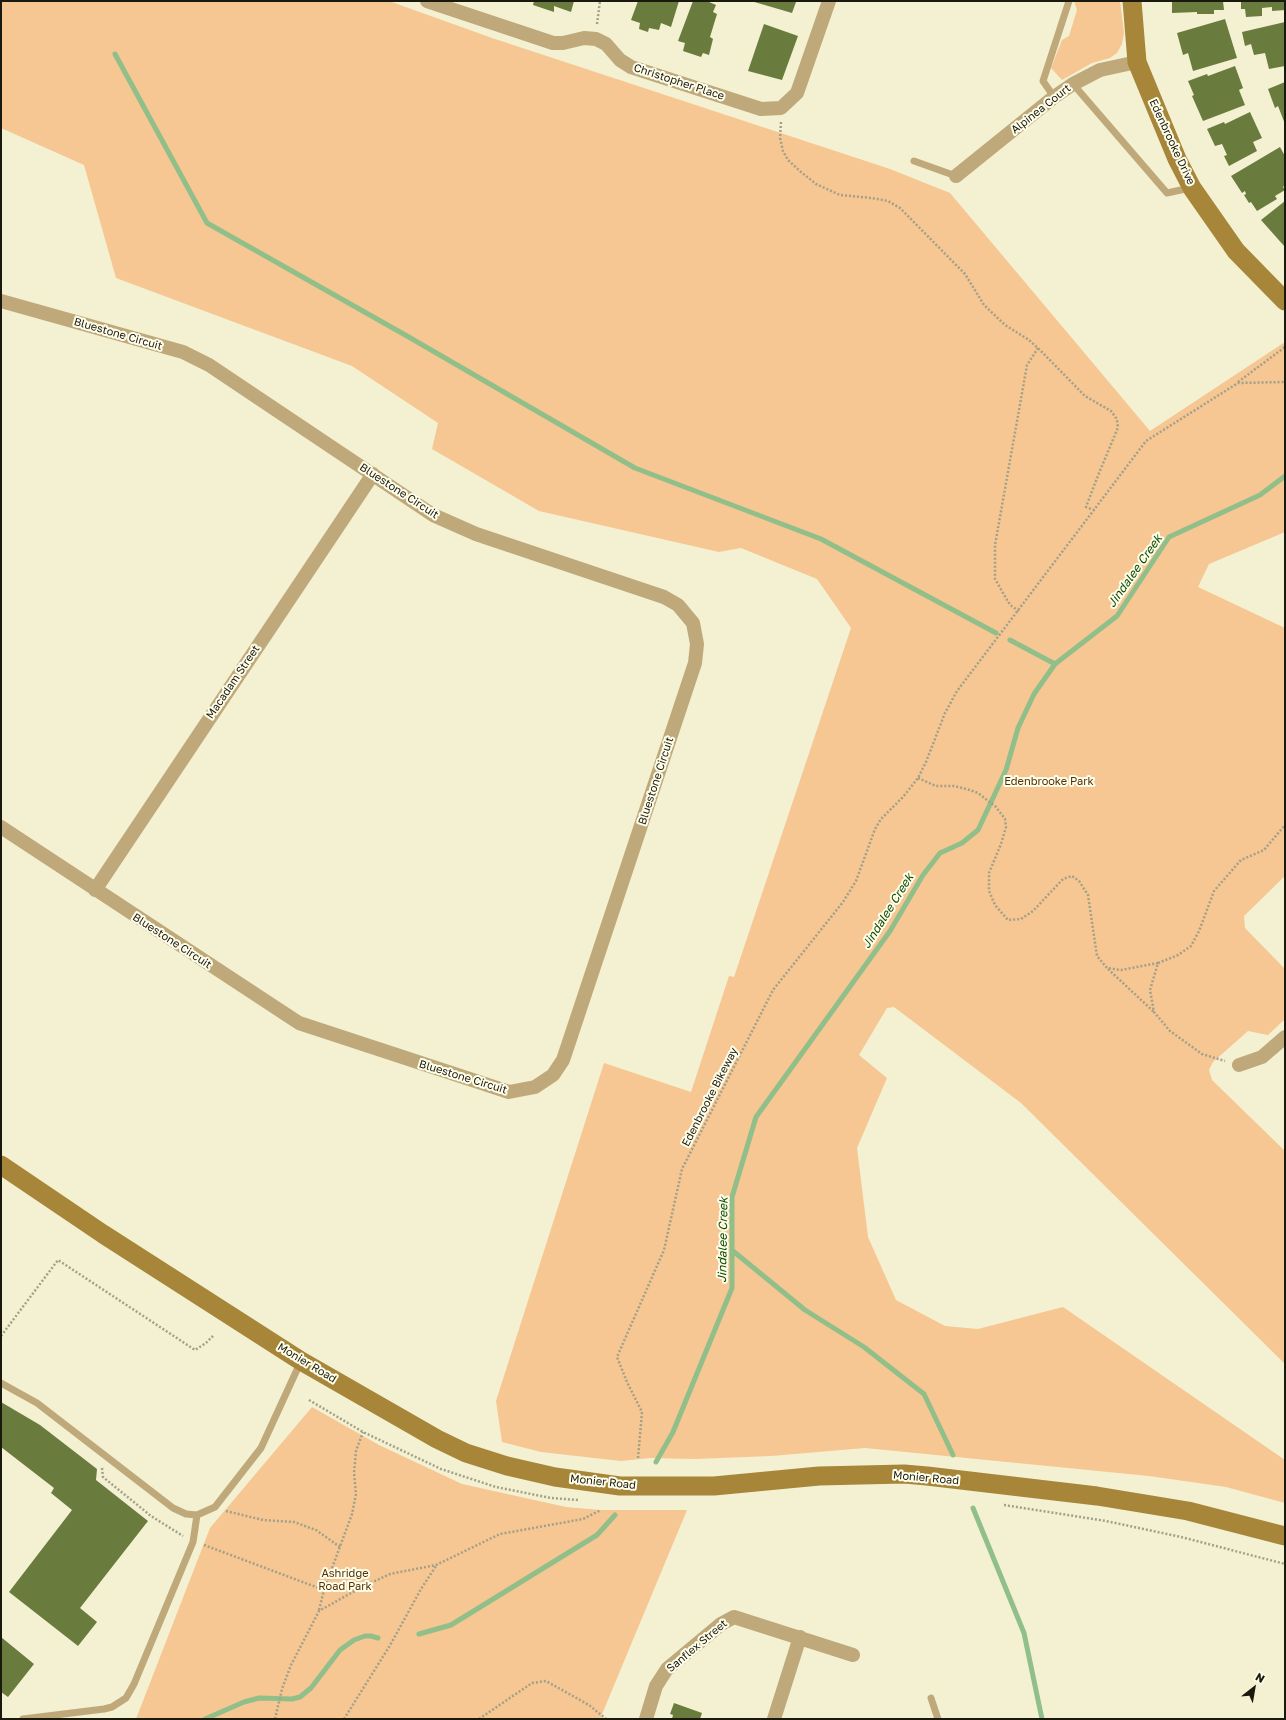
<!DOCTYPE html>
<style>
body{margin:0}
#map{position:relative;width:1286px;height:1720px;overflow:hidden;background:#f3f1d2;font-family:"Golos Text",sans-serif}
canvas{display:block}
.frame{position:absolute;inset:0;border:2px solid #1a190e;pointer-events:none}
.north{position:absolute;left:1234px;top:1668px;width:40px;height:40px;-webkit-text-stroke:3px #fffeeb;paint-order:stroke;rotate:31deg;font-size:11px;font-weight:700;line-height:16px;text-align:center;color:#1a190e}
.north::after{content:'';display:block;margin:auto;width:14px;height:18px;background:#1a190e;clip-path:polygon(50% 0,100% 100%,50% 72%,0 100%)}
</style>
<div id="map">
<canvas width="1286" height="1720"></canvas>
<div class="frame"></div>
<div class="north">N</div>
</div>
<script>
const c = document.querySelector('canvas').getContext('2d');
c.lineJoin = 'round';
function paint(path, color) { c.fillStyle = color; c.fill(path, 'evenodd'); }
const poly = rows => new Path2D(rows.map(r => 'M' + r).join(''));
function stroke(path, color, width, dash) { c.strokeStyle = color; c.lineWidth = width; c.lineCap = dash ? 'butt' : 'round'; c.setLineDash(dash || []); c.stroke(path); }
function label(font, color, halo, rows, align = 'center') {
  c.font = font + ' "Golos Text",sans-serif'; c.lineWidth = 4; c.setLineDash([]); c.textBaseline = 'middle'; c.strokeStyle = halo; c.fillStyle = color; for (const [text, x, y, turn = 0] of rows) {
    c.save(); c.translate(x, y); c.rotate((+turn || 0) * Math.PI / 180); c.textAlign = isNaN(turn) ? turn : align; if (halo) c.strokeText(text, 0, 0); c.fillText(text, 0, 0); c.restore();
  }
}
paint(poly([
 [1,1,389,1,492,38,890,169,950,193,1150,431,1285,342,1285,532,1209,564,1198,587,1285,628,1285,876,1244,916,1245,928,1285,969,1285,1019,1268,1035,1248,1031,1213,1062,1209,1070,1212,1080,1285,1151,1285,1364,1021,1103,894,1007,887,1008,859,1055,887,1078,857,1148,868,1237,896,1300,945,1326,978,1329,1063,1307,1285,1460,1285,1503,1226,1487,1149,1476,865,1448,771,1456,695,1459,650,1458,621,1461,541,1452,502,1442,496,1401,604,1063,691,1092,729,976,734,977,851,628,817,579,741,548,719,552,539,511,432,449,438,423,352,366,116,278,84,165,1,128],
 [1074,1,1120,1,1124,33,1122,44,1117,53,1110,58,1092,63,1062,80,1051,68,1062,40,1069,36,1077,10],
 [312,1407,379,1445,462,1484,566,1507,601,1510,687,1510,600,1719,136,1719,210,1528]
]), '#f6c693');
stroke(poly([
 [115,54,207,223,407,336,635,468,821,539,996,633],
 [1010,640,1055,664],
 [733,1251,805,1310,864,1347,924,1394,953,1455],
 [656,1462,673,1432,732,1288,732,1197,756,1117,890,931,923,875,940,853,962,843,978,830,1006,770,1018,728,1034,694,1055,664,1117,616,1169,537,1260,495,1285,476],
 [973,1508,1024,1633,1042,1719],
 [419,1634,451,1625,597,1535,615,1515],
 [205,1719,244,1702,259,1698,292,1699,300,1697,311,1688,340,1650,354,1640,365,1636,371,1636,378,1638]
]), '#91bf89', 5);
paint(poly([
 [534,1,574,1,571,12,554,6,554,12,533,5],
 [638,1,679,1,671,27,661,23,659,30,649,28,648,32,639,29,640,23,631,20],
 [693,1,707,1,716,5,713,12,717,14,710,37,713,39,709,55,703,53,701,57,683,51,685,43,678,41],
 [751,1,792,1,796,2,792,13],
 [1172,1,1223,1,1224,10,1214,10,1214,14,1197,14,1197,12,1172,13],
 [1241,1,1285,1,1285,10,1272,11,1272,7,1262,8,1262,16,1246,17,1245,9,1241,9],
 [1225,19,1237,58,1193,71,1188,53,1183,55,1177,33],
 [1285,22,1285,66,1269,69,1265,53,1254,55,1251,44,1245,46,1242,32],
 [764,24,798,36,782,80,748,71],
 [1235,66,1243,88,1239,90,1245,105,1203,121,1192,96,1194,95,1188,81,1207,74,1208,76],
 [1285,82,1285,124,1278,106,1275,108,1268,89],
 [1250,112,1262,138,1253,142,1257,151,1229,166,1224,156,1227,155,1222,144,1215,146,1207,129,1224,122,1225,124],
 [1280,147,1285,156,1285,185,1283,187,1285,190,1275,196,1277,199,1257,211,1251,202,1249,203,1244,195,1246,194,1245,191,1242,193,1231,176],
 [1285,201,1285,247,1261,220],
 [1,1402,40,1425,97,1469,96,1480,148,1521,80,1608,97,1622,78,1646,9,1592,72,1510,51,1493,54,1488,1,1447],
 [1,1637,34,1664,8,1697,1,1692],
 [674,1703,702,1713,700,1719,672,1719,673,1715,670,1714]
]), '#6a7c3d');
stroke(poly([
 [597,24,600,1],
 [781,122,780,138,783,151,788,160,801,172,816,184,840,195,872,198,888,201,900,208,965,274,984,305,1005,325,1029,340,1041,351,1085,396,1111,411,1116,418,1118,424,1117,430,1099,473,1086,507,1094,510],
 [1238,382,1285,347],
 [1019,611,1010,605,995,579,995,545,1027,365,1038,348],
 [918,778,936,786,954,786,970,790,978,793,996,807,1005,819,1006,827,1001,844,989,873,989,891,995,905,1008,920,1021,919,1033,911,1063,879,1072,876,1079,881,1088,895,1097,956,1107,968,1121,970,1158,963,1150,990,1154,1012,1170,1031,1202,1054,1225,1061],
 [1158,963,1178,955,1191,946,1199,931,1214,891,1241,860,1264,850,1285,825],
 [1108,969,1154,1012],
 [1,1336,58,1260,195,1350,206,1343,213,1336],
 [309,1400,363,1432,441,1469,496,1487,551,1498,578,1500],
 [638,1458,642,1412,627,1382,617,1357,664,1250,682,1169,773,990,843,902,856,881,875,829,881,819,903,797,918,778,926,762,945,713,957,691,1146,441,1238,383,1285,382],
 [102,1468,103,1477,151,1516,183,1536],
 [1004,1505,1106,1521,1181,1537,1285,1564],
 [226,1511,263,1520,294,1522,316,1530,340,1547],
 [204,1545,324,1590],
 [319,1610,324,1590,352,1514,356,1494,354,1473,356,1451,363,1432],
 [275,1719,282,1689,291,1665,319,1611,360,1588,390,1574,436,1565,500,1534,583,1519,601,1510],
 [344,1719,389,1647,421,1589,436,1566],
 [479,1719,532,1683,546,1681,589,1705,606,1719]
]), '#a2a089', 2.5, [2, 2]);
stroke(poly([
 [1073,84,1167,193,1190,188],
 [1054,97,1043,81,1069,1],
 [914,161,956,176],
 [1,1383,37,1403,173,1508,186,1514,197,1515,215,1507,261,1448,301,1361],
 [931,1698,938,1719],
 [23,1719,104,1709,112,1707,126,1698,134,1684,193,1542,197,1515]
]), '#bfa97a', 7);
stroke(poly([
 [427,1,553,43,563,43,584,38,596,39,606,44,620,60,631,67,761,109,781,108,797,93,829,1],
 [956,176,1054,97,1073,84,1100,70,1137,62],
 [1,301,183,352,209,365,433,515,476,534,664,597,678,605,693,623,697,644,695,663,563,1060,553,1075,535,1087,509,1092,299,1023,1,827],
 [95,890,373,474],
 [1239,1065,1262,1057,1285,1037],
 [646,1719,656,1686,667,1669,721,1624,734,1617,853,1655],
 [774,1719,800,1637]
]), '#bfa97a', 14);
stroke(poly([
 [1132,1,1137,62,1177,159,1192,188,1236,251,1285,301],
 [1,1165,103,1234,301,1361,437,1439,466,1453,507,1466,555,1477,620,1486,714,1486,819,1476,904,1474,927,1476,1097,1496,1188,1511,1285,1536]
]), '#a7863a', 19);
label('11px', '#1a190e', '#fffeeb', [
 ["Christopher Place",679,82,18],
 ["Alpinea Court",1041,109,-38],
 ["Edenbrooke Drive",1172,142,65],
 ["Bluestone Circuit",118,334,16],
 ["Bluestone Circuit",399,491,33],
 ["Macadam Street",233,682,-56],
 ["Bluestone Circuit",656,781,-72],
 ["Bluestone Circuit",172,941,33],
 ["Bluestone Circuit",463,1077,17],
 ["Edenbrooke Bikeway",710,1097,-63],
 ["Monier Road",307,1363,31],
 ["Monier Road",926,1478,5],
 ["Monier Road",603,1482,6],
 ["Sanflex Street",697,1646,-40]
]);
label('11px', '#523106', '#fffeeb', [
 ["Edenbrooke Park",1049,782],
 ["Ashridge",345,1574],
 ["Road Park",345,1587]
]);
label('italic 12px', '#0c4c00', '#fffeeb', [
 ["Jindalee Creek",1135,571,-55],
 ["Jindalee Creek",888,911,-58],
 ["Jindalee Creek",723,1240,-89]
]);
</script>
